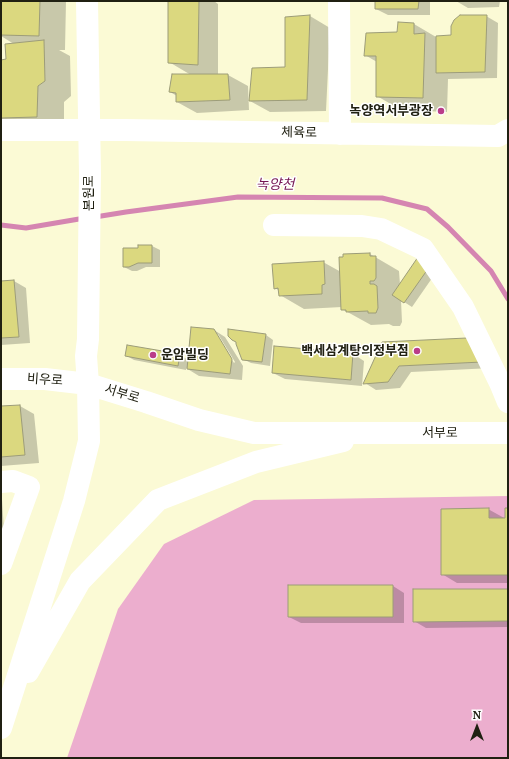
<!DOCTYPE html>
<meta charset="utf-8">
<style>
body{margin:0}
#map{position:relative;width:509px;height:759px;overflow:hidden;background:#fbfad5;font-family:"PT Serif",serif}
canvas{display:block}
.frame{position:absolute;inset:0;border:2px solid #202012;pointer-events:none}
.north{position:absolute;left:457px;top:707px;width:40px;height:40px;-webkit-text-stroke:3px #fff;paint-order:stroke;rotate:0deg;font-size:11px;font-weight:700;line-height:16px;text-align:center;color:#202012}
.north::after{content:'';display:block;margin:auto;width:14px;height:18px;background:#202012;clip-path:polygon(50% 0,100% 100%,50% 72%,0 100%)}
</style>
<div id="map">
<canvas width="509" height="759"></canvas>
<div class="frame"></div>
<div class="north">N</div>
</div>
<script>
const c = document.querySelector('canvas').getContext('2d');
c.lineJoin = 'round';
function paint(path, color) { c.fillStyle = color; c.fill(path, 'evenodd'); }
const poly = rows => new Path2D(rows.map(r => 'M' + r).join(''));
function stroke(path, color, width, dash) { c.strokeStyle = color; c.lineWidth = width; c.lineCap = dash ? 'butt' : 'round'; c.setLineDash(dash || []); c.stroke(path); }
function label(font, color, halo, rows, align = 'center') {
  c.font = font + ' "PT Serif","Noto Sans KR",serif'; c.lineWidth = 3; c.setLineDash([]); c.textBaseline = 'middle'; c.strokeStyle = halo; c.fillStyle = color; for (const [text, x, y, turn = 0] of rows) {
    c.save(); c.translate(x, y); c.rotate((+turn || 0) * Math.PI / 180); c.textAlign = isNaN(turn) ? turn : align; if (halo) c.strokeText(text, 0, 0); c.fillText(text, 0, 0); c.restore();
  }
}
paint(poly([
 [508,496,508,758,67,758,118,609,164,544,254,500]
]), '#ecaece');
paint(poly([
 [1,1,66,1,65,50,59,50,70,56,71,96,64,102,64,132,1,126,1,61,7,60,14,44,1,36],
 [169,1,214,1,218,4,218,75,228,75,248,86,249,110,197,113,177,102,177,96,170,92,191,75,169,62],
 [376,1,430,1,430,15,388,15,376,9],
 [456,1,500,1,499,7,468,8],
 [310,16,330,28,326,111,270,112,250,101,286,68,286,18],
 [486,16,498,23,497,78,448,79,447,112,401,110,377,96,377,62,365,55,398,33,399,23,414,24,436,37,452,36],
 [152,246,160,250,160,267,146,267,137,271,132,271,124,267,139,249],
 [370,254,399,271,400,285,419,259,437,271,412,307,401,300,402,322,400,326,393,326,389,324,371,325,342,309,342,307,304,309,280,295,280,291,275,288,323,262,341,272,344,255],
 [14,281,26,288,30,343,1,345,1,282],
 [214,330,225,337,243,366,242,380,199,376,186,368,186,370,134,360,127,356,179,355,189,360],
 [216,334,218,334,235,362,234,363],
 [266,335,273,340,270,366,251,363,243,359],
 [383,343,479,346,492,368,411,372,400,388,376,390,365,383],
 [353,354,364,361,362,386,285,379,273,373],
 [20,406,34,414,39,463,1,466,1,407],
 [1,499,2,499,4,531,1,531],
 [488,509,506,519,508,509,508,583,457,583,442,574],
 [393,586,404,593,404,623,301,623,289,617],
 [508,590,508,627,426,628,414,621]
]), '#0003');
stroke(poly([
 [95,217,126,212,238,197,382,198,427,209,448,227,491,271,508,299],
 [1,225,26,228,85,218]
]), '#d585b1', 5);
const building = poly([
 [1,1,40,1,39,36,1,35,1,1],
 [168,1,199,1,198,65,168,63,168,1],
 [375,1,419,1,418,9,375,9,375,1],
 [310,15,307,100,249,101,252,68,285,67,285,17,310,15],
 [460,15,487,15,485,72,436,73,436,36,451,35,451,26,454,20,460,15],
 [398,22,414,23,414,34,425,33,423,98,376,97,376,56,364,56,366,33,397,32,398,22],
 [44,40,45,81,38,86,37,117,1,118,1,60,6,59,5,44,44,40],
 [172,74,228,74,230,100,176,102,176,93,169,92,172,74],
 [138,245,152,245,152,263,138,263,129,267,123,267,123,248,138,248,138,245],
 [370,253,370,256,376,256,376,278,374,281,370,281,370,284,374,284,377,286,378,308,376,313,368,313,368,311,346,312,346,310,341,310,339,257,343,257,343,254,370,253],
 [418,257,430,266,404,303,392,295,418,257],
 [324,261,325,284,322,285,322,294,279,296,278,288,274,289,272,264,324,261],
 [14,280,19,337,1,338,1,281,14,280],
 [191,327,214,329,232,359,230,374,187,369,191,327],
 [228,329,266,334,262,362,242,360,236,344,236,342,232,340,228,336,228,329],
 [467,338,482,362,399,366,388,382,363,384,382,342,467,338],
 [127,345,180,354,178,366,125,356,127,345],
 [274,346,353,353,351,380,272,373,274,346],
 [20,405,25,455,1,457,1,406,20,405],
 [489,508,489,518,505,518,505,508,508,508,508,575,441,575,441,509,489,508],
 [288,585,393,585,393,617,288,617,288,585],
 [413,589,508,589,508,621,413,622,413,589]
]);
paint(building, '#dbd87f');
stroke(building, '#9c9c79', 1);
stroke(poly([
 [339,1,340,134],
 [1,130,125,130,498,136,508,130],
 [274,225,362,226,381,229,423,249,463,307,501,385,508,402],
 [1,379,45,379,88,384,146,402,199,420,254,433,508,433],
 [1,482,13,481,29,487,1,564],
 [28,672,80,581,158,500,256,462,343,441],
 [1,728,74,501,89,441,88,384,86,356,88,339,90,174,87,1]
]), '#fff', 22);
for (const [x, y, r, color] of [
 [441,111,4,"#ba3c89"],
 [417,351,4,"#ba3c89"],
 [153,355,4,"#ba3c89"]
]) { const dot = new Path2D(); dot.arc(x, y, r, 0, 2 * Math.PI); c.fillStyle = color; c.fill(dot); stroke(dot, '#fff', 1.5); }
label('bold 13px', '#202012', '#fff', [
 ["녹양역서부광장",433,111],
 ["백세삼계탕의정부점",409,351],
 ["운암빌딩",161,355,"left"]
], 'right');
label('13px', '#202012', '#fff', [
 ["체육로",299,133,1],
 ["본원로",89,193,-90],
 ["비우로",45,380,4],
 ["서부로",122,394,17],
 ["서부로",440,433]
]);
label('italic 14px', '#761854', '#fff', [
 ["녹양천",275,185]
]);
</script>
